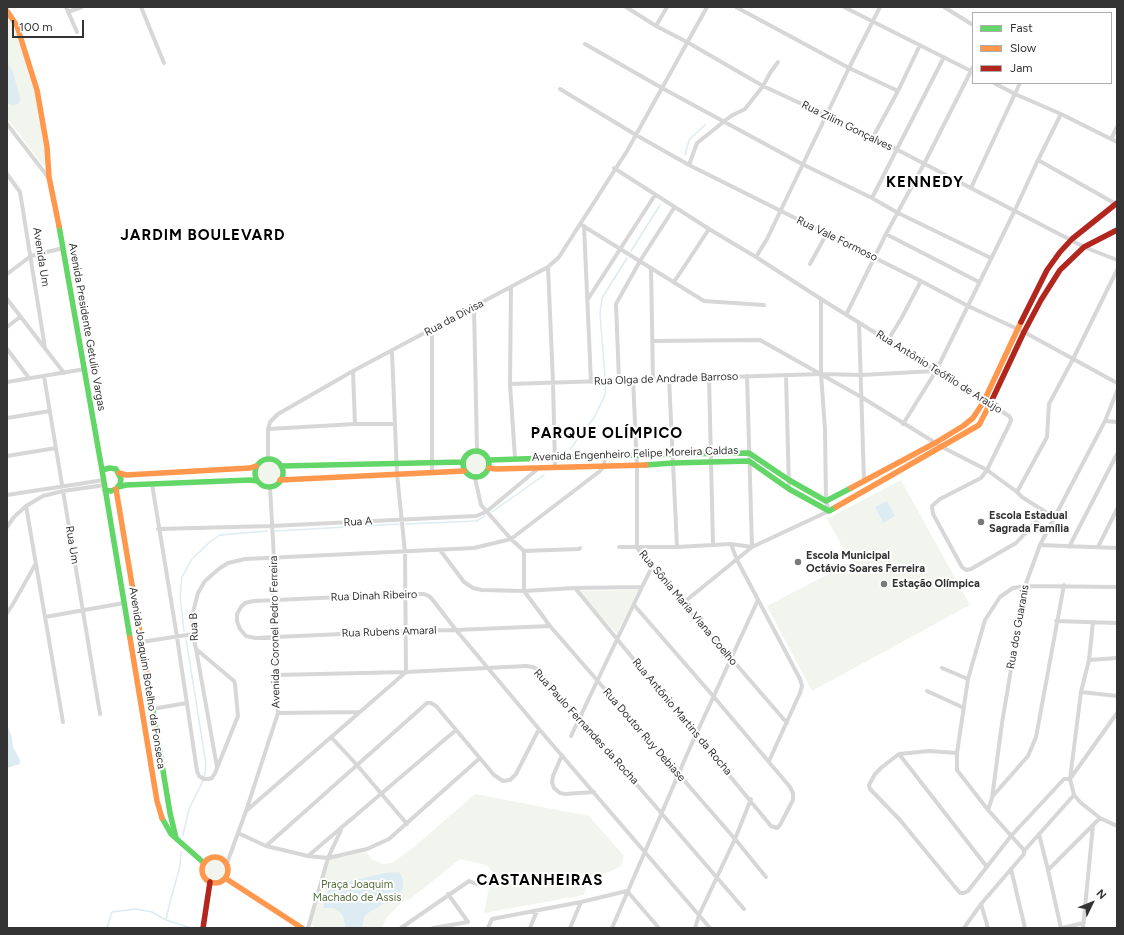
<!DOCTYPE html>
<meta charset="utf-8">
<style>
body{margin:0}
#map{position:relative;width:1124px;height:935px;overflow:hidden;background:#fff;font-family:Figtree,sans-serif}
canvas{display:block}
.frame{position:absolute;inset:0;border:8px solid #333;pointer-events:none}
.legend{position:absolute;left:972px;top:12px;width:140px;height:72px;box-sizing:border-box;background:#fff;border:1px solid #adadad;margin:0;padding:5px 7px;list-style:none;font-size:12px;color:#333}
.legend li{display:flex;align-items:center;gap:8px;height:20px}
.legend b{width:20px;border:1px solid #adadad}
.north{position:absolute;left:1072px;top:883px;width:40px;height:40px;-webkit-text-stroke:3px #fff;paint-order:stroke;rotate:47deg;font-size:11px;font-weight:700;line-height:16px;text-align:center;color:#333}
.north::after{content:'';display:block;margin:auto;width:14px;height:18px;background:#333;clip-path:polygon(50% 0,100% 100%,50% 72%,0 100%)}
.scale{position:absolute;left:12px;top:20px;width:72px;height:18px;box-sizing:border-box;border:2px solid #333;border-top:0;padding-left:5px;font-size:12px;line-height:14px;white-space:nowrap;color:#333;-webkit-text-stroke:3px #fff;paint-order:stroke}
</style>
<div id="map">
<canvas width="1124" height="935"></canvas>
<div class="frame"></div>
<ul class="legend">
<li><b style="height:5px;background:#63d668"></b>Fast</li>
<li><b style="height:5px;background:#ff974d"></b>Slow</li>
<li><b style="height:5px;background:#b3261e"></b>Jam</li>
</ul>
<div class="north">N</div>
<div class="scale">100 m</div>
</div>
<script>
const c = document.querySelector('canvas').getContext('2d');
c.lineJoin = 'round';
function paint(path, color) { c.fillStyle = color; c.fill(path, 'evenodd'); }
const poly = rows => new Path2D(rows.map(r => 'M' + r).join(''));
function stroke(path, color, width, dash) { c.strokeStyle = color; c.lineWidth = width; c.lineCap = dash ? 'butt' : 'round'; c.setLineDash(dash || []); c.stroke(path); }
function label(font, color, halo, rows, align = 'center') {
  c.font = font + ' Figtree,sans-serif'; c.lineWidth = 4; c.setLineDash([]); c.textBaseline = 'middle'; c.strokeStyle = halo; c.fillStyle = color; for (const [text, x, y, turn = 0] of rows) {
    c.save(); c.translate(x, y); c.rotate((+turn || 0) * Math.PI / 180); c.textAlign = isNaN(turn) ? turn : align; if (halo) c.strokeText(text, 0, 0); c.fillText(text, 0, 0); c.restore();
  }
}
paint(poly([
 [7,14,13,25,31,74,35,90,45,151,46,163,45,166,42,164,7,118],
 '465 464a11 11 0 1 1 22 0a11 11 0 1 1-22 0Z',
 '258 473a11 11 0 1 1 22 0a11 11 0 1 1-22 0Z',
 [901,480,970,605,812,691,767,606,851,562,827,519],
 [638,590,617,634,579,591],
 [475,794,589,816,624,856,621,866,609,872,588,878,584,895,484,913,492,871,486,865,460,859,409,900,406,898,387,917,382,928,316,928,310,924,329,859,367,852,371,859,383,864,392,863,414,847],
 '204 871a11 11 0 1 1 22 0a11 11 0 1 1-22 0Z'
]), '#f1f5ed');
paint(poly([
 [7,60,13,72,20,98,20,102,18,104,12,105,7,103],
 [887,501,895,516,883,523,875,507],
 [7,724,12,738,13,747,20,760,20,764,7,768],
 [399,872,403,879,403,888,399,894,368,913,364,917,362,928,346,928,343,916,340,912,334,908,323,908,331,880,351,881,385,873]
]), '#ddebf3');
stroke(poly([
 [685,155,689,140,705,125],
 [631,251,660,205],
 [605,377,600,314,602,298,627,258],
 [570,449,594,418,605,395,606,385],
 [492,512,544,475],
 [406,524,476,521,485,516],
 [275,531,399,524],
 [184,631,180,596,182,577,192,559,211,541,220,535,267,531],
 [183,835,189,809,204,779,206,764,186,639],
 [166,920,169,906,180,866,181,852],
 [107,928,112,912,135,909,152,912,166,920,191,928]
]), '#ddebf3', 1.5);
stroke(poly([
 [66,7,77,32],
 [141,7,164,63],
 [626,7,656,26,687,42,763,86,873,137,1084,247,1117,260],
 [736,7,849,68,898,91],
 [844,7,973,72],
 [944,7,973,25],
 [68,12,82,7],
 [656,26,667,7],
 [585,44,662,88,802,164,872,198,898,213,991,258],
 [994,83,1015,94,1061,114,1117,142],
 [560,89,636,135,689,165,921,281,968,306,1024,332,1117,383],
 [7,124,48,177],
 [873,137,898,91,920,45],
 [1111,139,1117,127],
 [1038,160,1116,204],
 [689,165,697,143,731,116,745,109,763,86,770,73,778,62],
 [614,168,709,229,756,257,821,299,1009,416,1011,419,1010,423,987,470,981,478,940,499,932,506,933,514,962,567,966,570,971,569,1016,543,1045,512],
 [7,174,20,192,45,348],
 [971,188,1020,83],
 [872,198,944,57],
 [580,224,704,301,764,305],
 [584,226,591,382],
 [886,234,979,282],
 [756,257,767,239,849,68,880,7],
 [810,264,827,233],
 [548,267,553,382,555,467],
 [651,268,653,379],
 [7,274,31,256,63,248],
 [674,282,709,229],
 [511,287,510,384,515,458],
 [7,299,64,373],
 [588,299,655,195],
 [474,307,477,451],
 [846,315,886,234,924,164,973,67],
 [859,323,864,481],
 [7,327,20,317],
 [432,330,432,472],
 [888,340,901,319,921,281],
 [652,341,760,340,863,398,942,447,987,470,1017,492,1022,497,1055,518],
 [7,349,29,378],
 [353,371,355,424],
 [786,375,789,489],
 [44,376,100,714],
 [747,376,752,547],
 [709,377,713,544],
 [669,378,677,547],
 [633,379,637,468,637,548,652,567,787,723],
 [619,381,616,304,640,261,674,208],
 [7,382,85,369],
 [510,384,821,374,861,375,935,371],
 [7,418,50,411],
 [1105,421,1117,422],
 [903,424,936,371,1015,210,1038,160,1061,114],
 [268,429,355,424,395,424],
 [7,456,56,448],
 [268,458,268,429,270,422,278,414,353,371,548,267,559,257,627,151,707,7],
 [475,478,481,505,511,539,524,551,579,549,580,548],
 [152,484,177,637,197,771,199,776,204,779,208,779,212,778,215,773,238,716,235,684,234,681,196,649,193,634,192,616,198,593,205,581,220,568,228,563,245,559,474,548,511,539,600,471,604,466,605,456],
 [1017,492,1047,437,1049,404,1073,359,1117,270],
 [7,495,104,480],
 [26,506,63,722],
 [7,527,14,517,26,506,43,496,63,491,105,485],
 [158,529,271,526,476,516,486,512,540,467],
 [731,544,737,560,800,679,802,686,800,693,769,761],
 [1040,545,1117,548],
 [619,547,677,547,731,544,752,547],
 [1069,547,1117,454],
 [1098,547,1117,509],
 [440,550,464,582,473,588,482,590,524,591,575,588,642,587],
 [524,551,524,591,550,626,735,839,766,877],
 [575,588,771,826,777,828,780,825,793,800,793,793,790,787,714,697,634,605],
 [683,603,752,547,829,511,826,501,825,429,821,374,821,299],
 [7,613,13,604,35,565],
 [45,617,124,603],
 [1056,621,1117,623],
 [1093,622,1089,660,1081,692,1070,779,1074,795,1080,802,1100,818,1117,826],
 [550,626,456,630,406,631,255,638,246,636,240,629,237,621,237,614,241,607,245,603,254,601,406,594,424,594,429,596,432,599,456,630,539,729,710,928],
 [141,642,193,634],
 [196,649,217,767],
 [1089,660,1117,658],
 [942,668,968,679],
 [276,675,406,672,526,666,533,667,538,670,744,909],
 [927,691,964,708],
 [1081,692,1117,696],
 [152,709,187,703],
 [278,713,360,712],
 [571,736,642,587,652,567],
 [331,737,357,765,407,824],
 [957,753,929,751,899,754,882,767,875,774,869,785,870,789,900,820,960,893,964,893,968,891,1011,836,1064,779,1070,779],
 [899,754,987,867],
 [562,755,553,776,552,782,554,788,560,793,565,794,594,792],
 [1070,779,1117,713],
 [992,797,1028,756,1036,737,1064,585],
 [988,810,992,798,1002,723,1025,586,1040,545,1105,421,1117,391],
 [246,811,406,672,405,552,397,474,392,352],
 [238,833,266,846,308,856,328,858,367,849,389,839,480,758],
 [1039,834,1048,870,1061,928],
 [266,846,427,703,431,703,436,706,494,775,503,781,510,780,516,774,539,729],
 [1024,851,1023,849,988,810,957,770,957,753,968,679,985,620,1000,597,1013,588,1025,586,1117,587],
 [308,856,456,730],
 [226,866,246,811,278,713,273,600,274,558,270,487],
 [1011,869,1025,928],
 [1048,870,1100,818],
 [981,904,988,928],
 [308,928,328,858,341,830],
 [401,928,469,881,476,884],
 [433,928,468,922,448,894],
 [488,928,492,919,581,902,627,891,659,928],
 [530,928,537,911],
 [570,928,581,902],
 [612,928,688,752,758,600],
 [695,928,699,915,735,839,751,799],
 [964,928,981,904,1024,854,1024,851,1074,795],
 [1062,928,1084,923],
 [1083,928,1093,825]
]), '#d7d7d7', 4);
stroke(poly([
 [59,226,102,470,130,638],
 '463 464a13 13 0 1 1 26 0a13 13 0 1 1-26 0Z',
 '255 473a14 14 0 1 1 28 0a14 14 0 1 1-28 0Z',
 [489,460,673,454,749,453,789,480,826,501,851,488],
 [646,465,673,463,749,461,789,489,829,511,836,507],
 [281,466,463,462],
 [102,470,110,468,116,469,121,479,120,484,116,489,111,491,105,490],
 [118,487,126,485,250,480,257,481],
 [149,686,170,813,176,838],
 [162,818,171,834,204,863]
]), '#63d668', 5.5);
stroke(poly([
 [7,11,17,26,37,90,47,147,49,177,59,226],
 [489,468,496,469,646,465],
 [119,473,126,475,250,468,256,466],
 [280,480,464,471],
 [851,488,935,443,963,426,973,418,984,401,1021,322],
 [116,489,149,686],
 [836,507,979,425,991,402],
 [130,638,157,801,162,818],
 '202 870a13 13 0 1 1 26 0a13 13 0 1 1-26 0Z',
 [225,878,302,928]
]), '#ff974d', 5.5);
stroke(poly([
 [1021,322,1047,270,1060,252,1072,239,1117,203],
 [991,402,1024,332,1041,300,1060,270,1084,247,1117,230],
 [203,928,210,882]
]), '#b3261e', 5.5);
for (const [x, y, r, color] of [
 [981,522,4,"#7a7a7a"],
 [798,562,4,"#7a7a7a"],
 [884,584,4,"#7a7a7a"]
]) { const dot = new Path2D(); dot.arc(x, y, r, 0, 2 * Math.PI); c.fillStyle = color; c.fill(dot); stroke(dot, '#fff', 1.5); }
label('11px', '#333', '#fff', [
 ["Rua Zilim Gonçalves",847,126,26],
 ["Rua Vale Formoso",837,239,26],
 ["Avenida Um",41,257,81],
 ["Rua da Divisa",454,318,-28],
 ["Avenida Presidente Getulio Vargas",87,327,80],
 ["Rua Antônio Teófilo de Araújo",939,372,32],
 ["Rua Olga de Andrade Barroso",666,379,-2],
 ["Avenida Engenheiro Felipe Moreira Caldas",635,454,-2],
 ["Rua A",358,522,-3],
 ["Rua Um",72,545,81],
 ["Rua Dinah Ribeiro",374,596,-2],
 ["Rua Sônia Maria Viana Coelho",688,608,50],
 ["Rua B",194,627,-92],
 ["Rua dos Guaranis",1018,627,-80],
 ["Avenida Coronel Pedro Ferreira",275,632,-91],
 ["Rua Rubens Amaral",389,632,-2],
 ["Avenida Joaquim Botelho da Fonseca",147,678,81],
 ["Rua Antônio Martins da Rocha",682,717,50],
 ["Rua Paulo Fernandes da Rocha",586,727,48],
 ["Rua Doutor Ruy Debiase",644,735,49]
]);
label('bold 11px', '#333', '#fff', [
 ["Escola Estadual",989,516],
 ["Sagrada Família",989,529],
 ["Escola Municipal",806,556],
 ["Octávio Soares Ferreira",806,569],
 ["Estação Olímpica",892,584]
], 'left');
label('11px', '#56703f', '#fff', [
 ["Praça Joaquim",357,885],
 ["Machado de Assis",357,898]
]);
c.letterSpacing = '1px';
label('bold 15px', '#000', '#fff', [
 ["KENNEDY",925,183],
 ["JARDIM BOULEVARD",203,236],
 ["PARQUE OLÍMPICO",607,434],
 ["CASTANHEIRAS",540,881]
]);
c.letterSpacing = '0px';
</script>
